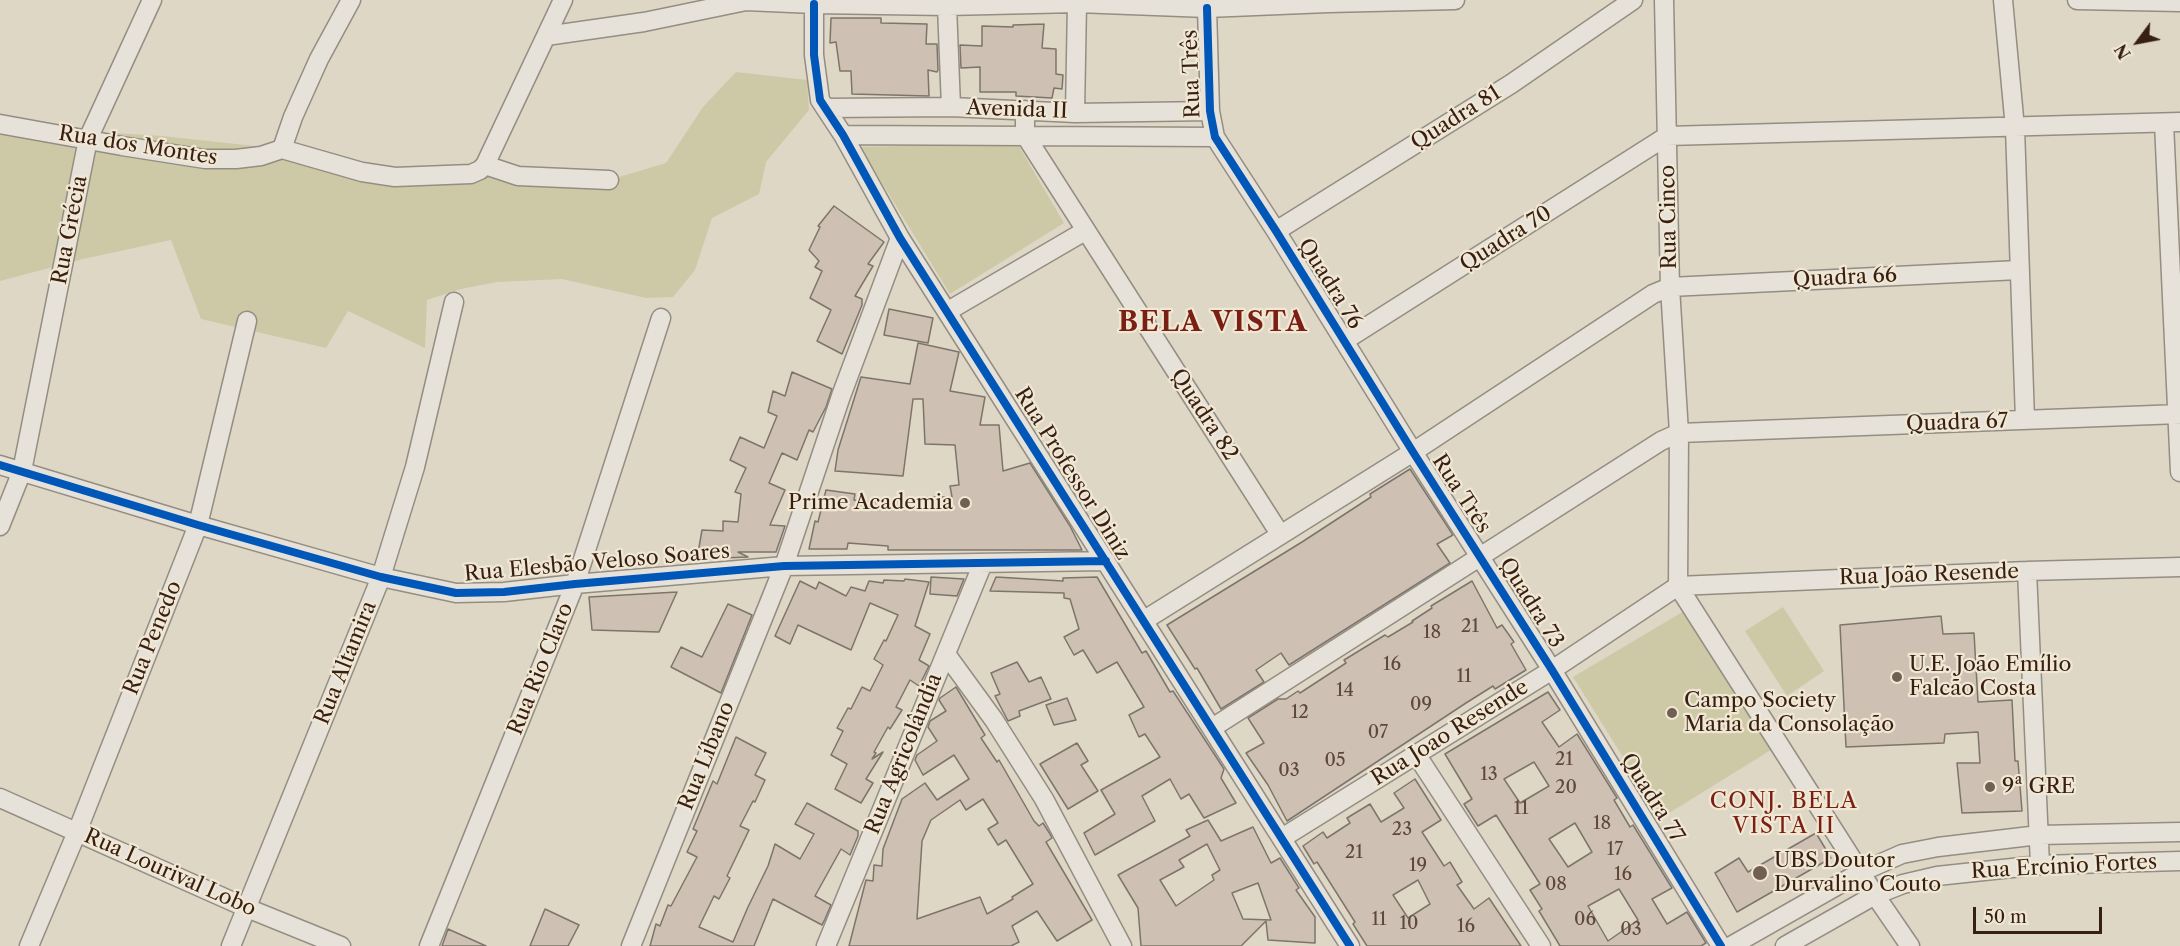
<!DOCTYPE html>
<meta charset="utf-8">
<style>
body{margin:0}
#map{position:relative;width:2180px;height:946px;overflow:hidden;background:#ded7c6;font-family:"Libre Caslon Text",serif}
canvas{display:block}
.north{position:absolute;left:2108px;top:12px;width:60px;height:60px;-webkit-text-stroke:4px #f1e8d3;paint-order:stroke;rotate:238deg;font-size:16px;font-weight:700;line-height:24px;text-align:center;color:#381f15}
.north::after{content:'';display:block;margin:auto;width:21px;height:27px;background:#381f15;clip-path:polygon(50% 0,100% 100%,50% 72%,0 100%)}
.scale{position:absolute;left:1973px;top:907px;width:129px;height:27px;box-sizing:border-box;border:3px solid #381f15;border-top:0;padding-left:8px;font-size:18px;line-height:21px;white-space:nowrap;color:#381f15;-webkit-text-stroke:4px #f1e8d3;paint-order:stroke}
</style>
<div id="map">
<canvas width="2180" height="946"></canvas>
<div class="north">N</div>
<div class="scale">50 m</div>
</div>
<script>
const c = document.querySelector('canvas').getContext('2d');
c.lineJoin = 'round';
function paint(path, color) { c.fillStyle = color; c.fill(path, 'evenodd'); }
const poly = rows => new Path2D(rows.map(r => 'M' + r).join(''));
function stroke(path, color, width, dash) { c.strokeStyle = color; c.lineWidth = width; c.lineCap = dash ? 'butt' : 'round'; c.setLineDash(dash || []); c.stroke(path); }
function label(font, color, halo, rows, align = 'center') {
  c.font = font + ' "Libre Caslon Text",serif'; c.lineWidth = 4.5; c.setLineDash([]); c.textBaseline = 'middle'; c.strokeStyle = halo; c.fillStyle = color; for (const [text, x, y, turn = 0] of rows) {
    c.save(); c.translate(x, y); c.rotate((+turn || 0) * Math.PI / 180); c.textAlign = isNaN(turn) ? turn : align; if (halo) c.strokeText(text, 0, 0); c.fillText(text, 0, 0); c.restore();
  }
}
paint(poly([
 [736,72,807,80,809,110,766,162,759,194,712,218,695,270,673,297,646,298,562,279,497,282,461,289,427,300,425,348,348,311,326,348,201,319,171,240,83,259,0,281,0,126,163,136,282,149,395,177,485,165,609,180,666,163,703,107],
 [1017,143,1064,223,950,294,860,147],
 [1783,607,1824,671,1787,696,1745,631],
 [1684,611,1771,750,1661,818,1573,677]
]), '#cdc9a6');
const building = poly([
 [831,18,881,18,881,23,927,24,926,44,937,44,938,70,937,72,928,70,929,96,852,94,851,71,840,71,836,42,830,43,831,18],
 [1044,24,1042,48,1056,49,1056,74,1063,75,1062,89,1054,88,1052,98,1016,96,1016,92,980,92,980,67,961,68,960,45,982,46,982,26,1013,27,1013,25,1044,24],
 [834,206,884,242,868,264,873,266,855,296,862,299,862,305,842,354,817,341,831,310,810,298,822,271,815,267,819,261,809,250,820,227,818,226,834,206],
 [889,309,933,318,928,343,884,335,889,309],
 [918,343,959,352,950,391,985,397,980,425,999,425,1003,471,1030,463,1070,526,1082,550,888,550,888,546,848,543,847,549,809,549,815,521,818,522,826,490,855,494,854,500,891,504,892,500,927,505,927,497,952,497,950,486,959,485,955,445,925,444,923,399,913,399,903,476,835,471,838,450,861,377,910,384,918,343],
 [792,372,832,389,826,407,813,432,809,430,797,460,782,453,769,483,785,490,770,525,785,526,776,552,738,552,748,557,697,559,702,530,723,531,723,521,738,522,741,494,735,492,746,468,730,460,740,437,764,448,777,416,768,412,773,391,785,396,792,372],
 [1410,469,1453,535,1437,544,1450,563,1289,665,1281,653,1256,670,1264,682,1221,709,1197,668,1195,669,1167,625,1302,542,1371,497,1370,494,1410,469],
 [931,577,964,579,957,596,930,594,931,577],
 [996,577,1063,581,1063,578,1097,577,1142,653,1146,651,1170,692,1173,691,1224,769,1221,778,1236,803,1204,818,1189,794,1181,799,1170,779,1142,796,1155,821,1095,855,1084,833,1115,814,1101,790,1160,757,1145,734,1139,737,1129,715,1144,707,1117,662,1097,673,1083,650,1074,655,1064,637,1079,629,1070,599,1064,598,1064,593,990,591,996,577],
 [905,579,929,582,915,626,930,634,919,660,929,666,919,686,910,680,896,707,902,710,890,729,888,727,874,752,876,753,872,759,883,752,866,779,873,783,861,803,835,789,847,764,831,755,843,731,837,728,842,719,848,708,851,709,862,687,870,691,883,665,874,659,884,640,886,641,898,615,870,603,851,650,798,625,790,644,775,636,800,581,816,589,819,582,846,596,851,587,865,591,869,581,883,583,884,580,904,581,905,579],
 [1472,581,1497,628,1502,625,1514,642,1511,644,1526,670,1495,689,1493,686,1466,703,1287,821,1268,785,1246,753,1264,743,1248,718,1278,699,1286,699,1298,691,1300,693,1346,663,1344,660,1385,635,1388,637,1413,622,1412,621,1432,608,1431,606,1472,581],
 [677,592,659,632,592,630,589,597,677,592],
 [728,604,752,615,721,693,671,667,681,647,702,657,728,604],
 [1941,616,1943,634,1974,633,1978,702,2012,700,2015,761,2018,761,2022,811,1962,813,1957,763,1980,763,1978,732,1945,734,1944,743,1846,747,1840,625,1941,616],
 [1017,662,1029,682,1041,677,1051,699,1019,711,1020,716,1008,721,995,696,1000,694,991,673,1017,662],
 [956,687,985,735,981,738,997,762,999,760,1034,821,1039,826,1043,823,1050,834,1052,838,1046,842,1092,920,1057,941,1037,911,1012,926,1019,942,1011,946,849,946,866,880,873,881,874,865,882,866,883,849,902,799,925,783,937,800,969,779,954,755,923,775,915,760,917,755,937,741,928,727,930,721,946,711,939,700,940,698,956,687],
 [983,799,998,823,988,829,998,845,1006,840,1033,884,1012,897,1013,899,987,914,980,897,917,919,922,841,931,820,960,800,966,810,983,799],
 [1548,692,1560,710,1542,722,1559,747,1577,734,1617,798,1614,800,1630,827,1633,825,1672,888,1652,899,1667,924,1687,912,1706,943,1701,946,1560,946,1539,911,1542,909,1530,890,1540,884,1496,815,1478,826,1464,804,1472,799,1445,754,1548,692],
 [1534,762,1549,786,1520,803,1504,779,1534,762],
 [1575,823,1592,852,1568,867,1549,839,1575,823],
 [1619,889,1638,920,1608,941,1588,906,1619,889],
 [1067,698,1076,720,1054,725,1046,705,1067,698],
 [736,737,766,753,755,775,765,780,755,802,753,801,740,826,749,830,727,876,730,878,719,899,714,896,699,927,733,942,748,907,768,866,775,844,800,859,814,834,795,824,807,803,858,831,858,836,850,855,841,849,815,896,831,905,825,919,822,925,773,899,754,946,650,946,656,924,660,926,668,905,671,906,697,857,687,852,697,831,693,829,713,781,717,784,736,737],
 [1077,743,1088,761,1081,765,1098,791,1068,809,1040,764,1077,743],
 [1415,779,1441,820,1422,832,1444,866,1450,862,1462,882,1457,885,1474,909,1489,898,1521,946,1367,946,1353,924,1355,922,1317,862,1314,864,1303,846,1323,832,1327,838,1350,823,1347,818,1370,804,1381,822,1404,808,1394,793,1415,779],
 [1418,880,1430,904,1408,918,1393,895,1418,880],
 [1208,820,1221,841,1253,827,1271,863,1280,858,1299,888,1296,890,1315,917,1315,943,1268,940,1266,921,1241,946,1141,946,1138,908,1118,875,1190,836,1186,830,1208,820],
 [1207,844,1220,870,1212,875,1214,880,1176,906,1160,880,1184,867,1179,860,1207,844],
 [1258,883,1271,920,1243,919,1232,893,1258,883],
 [1816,833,1831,858,1737,912,1715,873,1739,858,1748,872,1816,833],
 [545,909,579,925,568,946,530,946,545,909],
 [448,929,486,946,442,946,448,929]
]);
paint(building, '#cec0b2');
stroke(building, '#7d756b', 1.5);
const minor = poly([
 [1664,0,1670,287,1679,433,1678,586],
 [2003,0,2015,128,2025,420],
 [2077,0,2180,2],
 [814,4,814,55,820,100,843,135,900,238,1350,946],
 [947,6,951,107],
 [1207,8,1210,111,1215,137,1276,231,1413,452,1552,670,1721,946],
 [546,36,644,22,746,1,814,4,947,6,1077,3,1207,8,1328,3,1455,0],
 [825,108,951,107,1075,113,1210,111],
 [1025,110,1025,135,1280,534],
 [1075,113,1077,3],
 [2164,123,2180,472],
 [0,124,122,146,205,159,236,159,261,156,282,149,362,172,395,177,471,174,480,170,485,165,563,0],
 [843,135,1215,137],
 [1667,136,2180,122],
 [282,149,293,117,319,59,351,0],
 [485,165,518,176,609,180],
 [1276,231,1511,84,1633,0],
 [948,311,1085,231],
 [1344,341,1667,136],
 [0,465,198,525,381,577,456,593,504,592,575,584,784,566,1106,561],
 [0,526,22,471,88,139,152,0],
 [2027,571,2040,865],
 [1678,586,2027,571,2180,567],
 [1678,586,1875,895,1910,946],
 [1143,621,1413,452,1653,294,1670,287,2019,270],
 [946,654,994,720,1044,799,1122,946],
 [1212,728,1661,441,1679,433,2180,414],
 [1416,754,1541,946],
 [0,798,247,908,341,946],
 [1282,838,1552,670,1678,586],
 [29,946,77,832,198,525,247,321],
 [231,946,381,577,415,467,454,302],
 [429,946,575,584,661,318],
 [631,946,784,566,841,396,900,238],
 [826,946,983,563],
 [1731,946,1861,872,1902,854,1938,847,2039,835,2180,832],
 [1785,946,1875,895,1903,884,1937,876,2040,865,2180,861]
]);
stroke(minor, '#948d82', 21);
stroke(minor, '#e6e2da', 18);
stroke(poly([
 [814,4,814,55,820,100,843,135,900,238,1350,946],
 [1207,8,1210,111,1215,137,1276,231,1413,452,1552,670,1721,946],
 [0,465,198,525,381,577,456,593,504,592,575,584,784,566,1106,561]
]), '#0057b8', 8);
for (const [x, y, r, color] of [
 [965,503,6,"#725f53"],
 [1897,677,6,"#725f53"],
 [1672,713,6,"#725f53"],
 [1990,787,6,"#725f53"],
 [1760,873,8,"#725f53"]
]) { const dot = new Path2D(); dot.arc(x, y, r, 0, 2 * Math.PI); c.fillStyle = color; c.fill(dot); stroke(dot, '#f1e8d3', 2); }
label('18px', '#5e473c', null, [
 ["21",1470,627],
 ["18",1432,633],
 ["16",1392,665],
 ["11",1464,677],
 ["14",1345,691],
 ["09",1421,705],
 ["12",1300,713],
 ["07",1378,733],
 ["21",1564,760],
 ["05",1335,761],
 ["03",1289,771],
 ["13",1489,775],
 ["20",1566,788],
 ["11",1521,809],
 ["18",1602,824],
 ["23",1402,830],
 ["17",1615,850],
 ["21",1354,853],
 ["19",1418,866],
 ["16",1623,875],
 ["08",1556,885],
 ["11",1379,920],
 ["06",1585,920],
 ["10",1409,924],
 ["16",1466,927],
 ["03",1631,930]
]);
label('21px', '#381f15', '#f1e8d3', [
 ["Rua Três",1192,74,-92],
 ["Avenida II",1017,110,2],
 ["Quadra 81",1456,118,-32],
 ["Rua dos Montes",138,146,9],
 ["Rua Cinco",1669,217,-91],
 ["Rua Grécia",70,230,-79],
 ["Quadra 70",1506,239,-32],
 ["Quadra 66",1845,278,-3],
 ["Quadra 76",1330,284,58],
 ["Quadra 82",1204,415,57],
 ["Quadra 67",1957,423,-2],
 ["Rua Professor Diniz",1072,474,58],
 ["Rua Três",1461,494,57],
 ["Rua Elesbão Veloso Soares",597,563,-5],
 ["Rua João Resende",1929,575,-2],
 ["Quadra 73",1531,603,58],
 ["Rua Penedo",153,638,-68],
 ["Rua Altamira",346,663,-68],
 ["Rua Rio Claro",541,669,-68],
 ["Rua Joao Resende",1450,733,-32],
 ["Rua Agricolândia",904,754,-68],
 ["Rua Líbano",707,756,-68],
 ["Quadra 77",1652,798,58],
 ["Rua Ercínio Fortes",2064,867,-3],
 ["Rua Lourival Lobo",170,873,24]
]);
label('21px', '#381f15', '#f1e8d3', [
 ["Prime Academia",953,503,"right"],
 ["U.E. João Emílio",1909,665],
 ["Falcão Costa",1909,689],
 ["Campo Society",1684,701],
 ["Maria da Consolação",1684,725],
 ["9ª GRE",2002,787],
 ["UBS Doutor",1774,861],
 ["Durvalino Couto",1774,885]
], 'left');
c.letterSpacing = '1.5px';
label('22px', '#7a1f14', '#f1e8d3', [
 ["CONJ. BELA",1784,802],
 ["VISTA II",1784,827]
]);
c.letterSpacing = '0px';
c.letterSpacing = '1.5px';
label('bold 27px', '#7a1f14', '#f1e8d3', [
 ["BELA VISTA",1213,323]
]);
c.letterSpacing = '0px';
</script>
